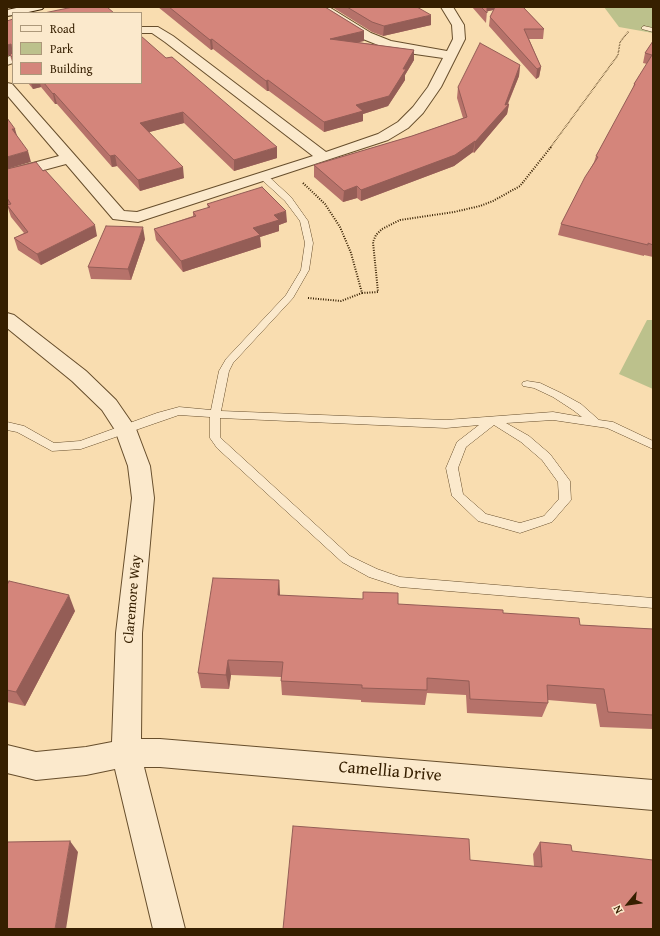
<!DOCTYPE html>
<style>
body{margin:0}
#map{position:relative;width:660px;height:936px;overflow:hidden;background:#f9ddb0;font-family:"Gentium Book Plus",serif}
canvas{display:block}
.frame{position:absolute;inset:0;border:8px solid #361f00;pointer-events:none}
.legend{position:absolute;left:12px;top:12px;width:130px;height:72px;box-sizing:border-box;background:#fbe9cc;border:1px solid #ac987a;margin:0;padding:5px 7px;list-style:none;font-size:12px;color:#361f00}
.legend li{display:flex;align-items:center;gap:8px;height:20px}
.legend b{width:20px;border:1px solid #ac987a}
.north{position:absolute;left:608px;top:884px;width:40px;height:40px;-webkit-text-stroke:3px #fbe9cc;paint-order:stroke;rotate:241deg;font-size:11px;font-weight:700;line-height:16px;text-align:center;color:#361f00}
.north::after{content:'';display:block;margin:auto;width:14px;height:18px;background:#361f00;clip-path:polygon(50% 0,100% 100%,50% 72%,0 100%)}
</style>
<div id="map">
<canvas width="660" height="936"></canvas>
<div class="frame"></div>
<ul class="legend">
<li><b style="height:5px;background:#fbe9cc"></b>Road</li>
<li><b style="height:11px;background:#bcc18c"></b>Park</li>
<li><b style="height:11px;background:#d4857b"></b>Building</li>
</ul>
<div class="north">N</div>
</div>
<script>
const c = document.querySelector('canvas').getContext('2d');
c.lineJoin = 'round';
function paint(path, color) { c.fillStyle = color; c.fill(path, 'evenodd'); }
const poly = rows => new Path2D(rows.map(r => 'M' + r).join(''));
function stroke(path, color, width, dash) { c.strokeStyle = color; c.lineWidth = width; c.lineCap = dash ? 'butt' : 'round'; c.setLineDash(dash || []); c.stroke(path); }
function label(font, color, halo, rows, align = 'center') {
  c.font = font + ' "Gentium Book Plus",serif'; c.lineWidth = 4; c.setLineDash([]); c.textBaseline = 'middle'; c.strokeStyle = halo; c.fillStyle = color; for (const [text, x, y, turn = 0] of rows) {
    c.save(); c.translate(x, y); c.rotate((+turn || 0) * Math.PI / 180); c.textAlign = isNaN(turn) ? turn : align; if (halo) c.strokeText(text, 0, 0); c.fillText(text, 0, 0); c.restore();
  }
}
paint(poly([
 [604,7,653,7,653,33,619,27],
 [647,320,653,320,653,389,619,374]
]), '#bcc18c');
const lane = poly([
 [644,26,653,28,653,32,642,29,642,27,644,26],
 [261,175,267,175,291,197,308,221,313,243,309,270,293,298,233,363,229,371,221,411,446,420,553,412,582,417,573,410,553,397,534,388,523,386,522,384,523,382,527,381,540,383,561,393,581,404,599,420,613,422,653,441,653,449,607,428,553,420,506,423,529,436,550,454,570,481,571,500,552,522,520,533,478,521,452,496,446,468,457,442,479,425,446,428,220,418,220,437,225,442,350,556,377,569,400,577,653,598,653,608,400,587,369,577,342,562,217,448,210,438,210,417,179,415,81,449,52,451,17,432,7,430,7,422,24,426,54,443,80,441,157,413,179,407,211,410,219,371,226,359,286,295,301,270,305,243,300,221,285,201,261,179,261,175],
 [494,425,521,442,542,460,558,482,559,499,544,516,520,523,486,514,463,494,458,468,466,447,494,425]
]);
const street = poly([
 [316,7,329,7,371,33,391,41,447,51,453,39,452,25,441,7,453,7,464,25,465,39,441,87,423,113,408,128,388,140,144,220,138,222,113,219,66,164,7,180,7,170,59,156,7,95,7,83,12,84,124,211,137,212,313,156,165,42,152,33,141,33,141,27,158,27,173,36,326,152,378,134,398,122,413,107,428,87,443,58,408,53,383,47,363,39,324,14,316,7],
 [13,55,13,63,7,65,7,57,13,55],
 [7,313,14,315,86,371,116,400,136,429,150,466,154,498,142,633,141,739,160,739,653,780,653,810,160,767,144,767,185,929,153,929,115,769,86,775,36,780,7,773,7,745,36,752,86,747,112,742,116,633,132,498,128,466,115,430,102,410,72,381,7,328,7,313]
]);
const secondary = poly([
 [21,7,44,7,42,9,24,13,13,13,13,15,7,16,7,10,21,7]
]);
stroke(lane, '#674e2c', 1);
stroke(street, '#674e2c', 2);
stroke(secondary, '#361f00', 2);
stroke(poly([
 [550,148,618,55,620,42,629,31]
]), '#361f00', 1.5, [0.5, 1]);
stroke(poly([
 [303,183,325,204,340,227,351,253,362,293,378,292,373,242,376,235,382,229,400,220,454,212,480,206,493,201,520,186,551,147],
 [308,298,341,301,362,293]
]), '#361f00', 2, [1, 1.5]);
paint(lane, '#fbe9cc');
paint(street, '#fbe9cc');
paint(secondary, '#fbe9cc');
paint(poly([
 [158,7,325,7,364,31,364,41,357,42,414,50,414,60,405,75,405,80,388,106,363,114,363,121,324,132,269,91,267,91,213,49,211,50],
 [332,7,417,7,431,25,383,36,372,32],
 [472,7,523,7,544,29,543,39,529,39,541,67,539,77,536,79,489,26,490,17,494,10,487,11,486,23],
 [13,19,13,65,10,55],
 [653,41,653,257,644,255,644,256,558,235,561,224,594,162,596,156,633,89,634,84,647,64,643,63,645,53],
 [520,65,519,76,508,104,509,104,507,114,474,153,473,152,454,166,361,201,357,198,343,202,314,177,314,165,412,136,463,118,457,98,458,87],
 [28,83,141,83,277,158,234,171,184,123,149,132,184,178,140,191,117,166,112,167,57,104,55,104,41,87,33,89],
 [7,169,43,171,97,236,41,265,18,250,14,238,24,233,11,217,7,205,8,205,7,204],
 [207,204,287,222,279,225,279,231,260,237,261,247,183,272,156,240,154,229,193,216,193,212,208,208],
 [145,239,131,280,91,279,88,267],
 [279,580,280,595,503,613,580,625,653,629,653,729,600,727,596,704,548,700,548,703,542,717,467,713,466,695,427,693,425,705,361,702,361,700,282,695,281,681,281,677,231,675,229,689,201,688,198,673],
 [7,585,75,611,25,706,7,702],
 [540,842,572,851,653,929,470,860,534,866,533,854]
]), '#b6726a');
paint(poly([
 [486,7,498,7,497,9,485,12],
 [431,15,431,25,383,36,384,26],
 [364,31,364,41,330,49,330,39],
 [212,39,213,49,211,50,210,40],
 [11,44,13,54,7,56,7,45],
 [414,50,414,60,405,75,405,80,388,106,363,114,363,121,324,132,324,122,356,105,403,69],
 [520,65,519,76,507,105,509,104,507,114,474,153,475,142,505,105],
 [541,67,539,77,536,79,537,69],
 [268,80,269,91,267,91,266,81],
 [31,83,40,83,41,87,33,89],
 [54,93,57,104,55,104,53,94],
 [183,112,184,123,142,134,140,123],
 [12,129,15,129,18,139],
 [475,141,473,152,454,166,361,201,361,190],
 [277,147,277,158,234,171,234,160],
 [28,151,31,162,7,169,7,157],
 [115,155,117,166,112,167,110,156],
 [183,167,184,178,140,191,138,180],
 [357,186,357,198,343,202,344,191],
 [286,211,287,222,279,225,279,231,260,237,261,247,183,272,181,261,253,228,274,215],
 [95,225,97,236,41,265,37,254],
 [143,227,145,239,131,280,128,269],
 [279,580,280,596,278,595],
 [69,595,75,611,25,706,16,692],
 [228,660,231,675,229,689,226,675],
 [70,841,78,852,66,929,55,929]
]), '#945d56');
const building = poly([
 [73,7,107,7,114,13,44,13,73,7],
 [169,7,325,7,364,31,330,39,414,50,403,69,406,69,389,96,356,105,363,111,324,122,268,80,266,81,212,39,210,40,169,7],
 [347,7,417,7,431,15,384,26,372,22,347,7],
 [481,7,487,7,487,13,481,7],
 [495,7,523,7,544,29,524,29,541,67,537,69,490,17,495,7],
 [13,19,13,58,10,55,12,53,11,44,7,45,7,21,13,19],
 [141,36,166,58,172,57,277,147,234,160,183,112,140,123,183,167,138,180,115,155,110,156,54,93,53,94,44,83,141,83,141,36],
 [653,41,653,245,648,243,648,245,561,224,585,177,598,157,596,156,635,84,634,84,652,55,645,53,653,41],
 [480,43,520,65,505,105,509,104,475,142,475,141,455,155,361,190,357,186,344,191,314,165,412,136,467,117,458,87,480,43],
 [7,118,15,129,12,129,28,151,7,157,7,118],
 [36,162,43,171,45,170,95,225,37,254,14,238,28,232,7,205,11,204,7,198,7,169,36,162],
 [262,187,286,211,274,215,279,220,253,228,260,235,181,261,154,229,196,216,193,212,210,207,207,204,262,187],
 [106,226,143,227,128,269,88,267,106,226],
 [213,578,279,580,278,595,363,599,363,592,398,593,398,604,503,610,503,613,579,618,580,625,653,629,653,715,608,712,604,689,547,685,548,703,470,699,469,681,427,678,427,690,362,688,362,685,281,681,283,662,228,660,226,675,198,673,213,578],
 [9,581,69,595,16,692,7,690,7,585,9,581],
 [293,826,469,839,470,860,542,867,540,842,571,845,572,851,653,860,653,929,283,929,293,826],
 [70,841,55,929,7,929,7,842,70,841]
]);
paint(building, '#d4857b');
stroke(building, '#945d56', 1);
label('14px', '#361f00', '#fbe9cc', [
 ["Claremore Way",133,599,-85]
]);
label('17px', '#361f00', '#fbe9cc', [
 ["Camellia Drive",390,772,5]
]);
</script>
